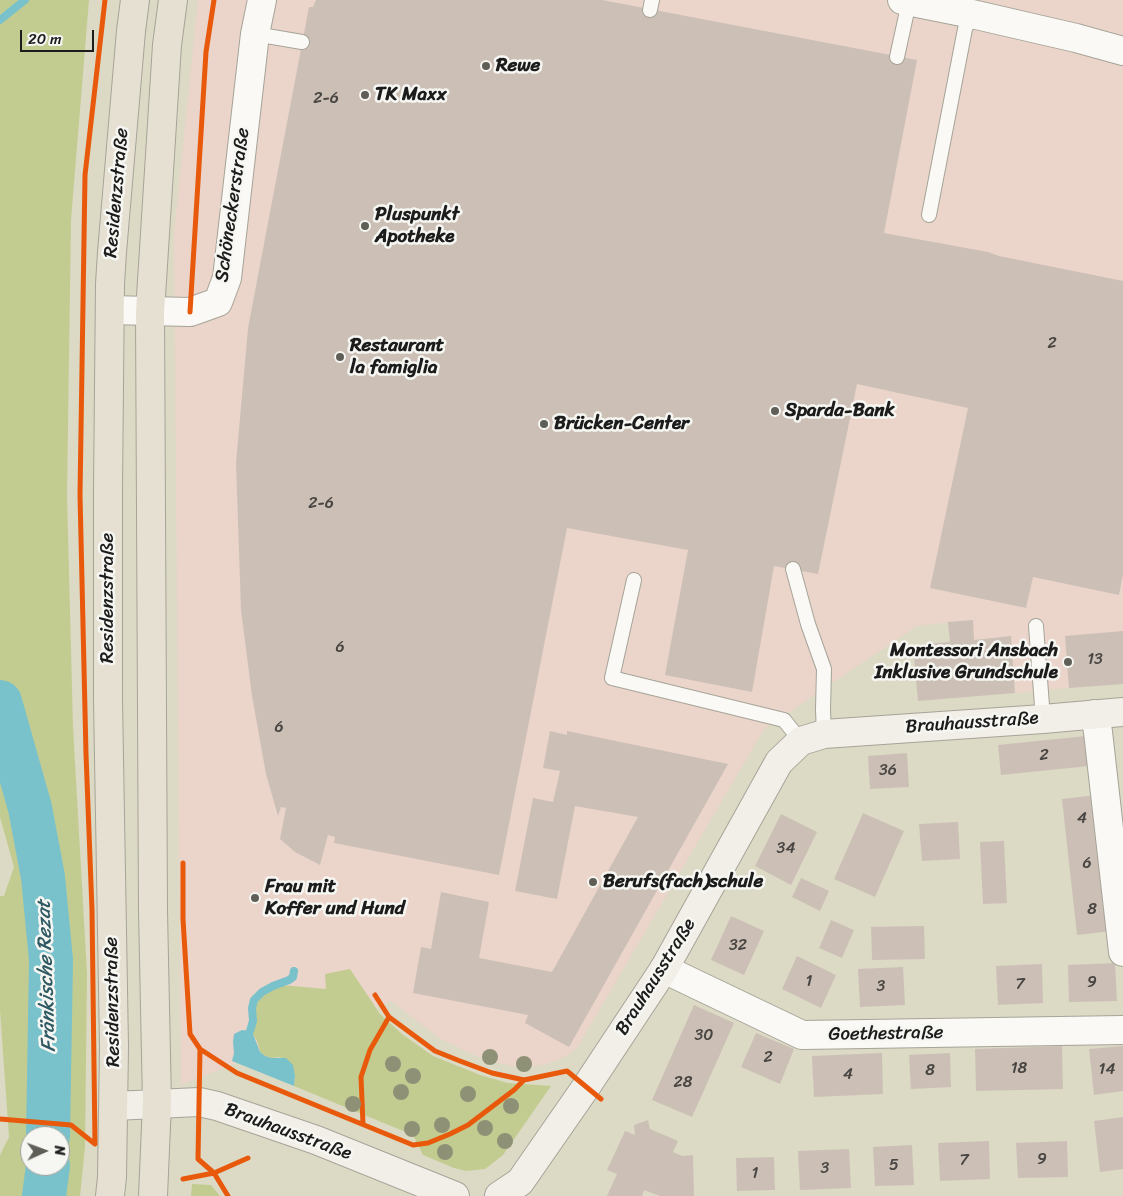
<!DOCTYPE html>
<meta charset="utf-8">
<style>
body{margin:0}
#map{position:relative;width:1123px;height:1196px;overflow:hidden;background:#dcd9c5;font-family:Sriracha,sans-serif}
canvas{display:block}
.north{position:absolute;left:20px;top:1126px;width:50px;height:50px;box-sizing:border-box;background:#f6f6f2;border:1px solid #9f9f9c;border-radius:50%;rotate:88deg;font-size:14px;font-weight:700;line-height:20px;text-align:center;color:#1c1c1c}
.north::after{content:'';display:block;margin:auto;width:18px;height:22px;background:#5f5e57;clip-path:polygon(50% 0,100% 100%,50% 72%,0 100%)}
.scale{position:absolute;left:20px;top:30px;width:74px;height:22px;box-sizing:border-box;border:2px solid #1c1c1c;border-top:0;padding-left:6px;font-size:15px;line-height:18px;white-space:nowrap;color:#1c1c1c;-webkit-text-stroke:4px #f6f6f2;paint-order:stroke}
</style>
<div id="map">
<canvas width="1123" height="1196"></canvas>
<div class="north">N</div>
<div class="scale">20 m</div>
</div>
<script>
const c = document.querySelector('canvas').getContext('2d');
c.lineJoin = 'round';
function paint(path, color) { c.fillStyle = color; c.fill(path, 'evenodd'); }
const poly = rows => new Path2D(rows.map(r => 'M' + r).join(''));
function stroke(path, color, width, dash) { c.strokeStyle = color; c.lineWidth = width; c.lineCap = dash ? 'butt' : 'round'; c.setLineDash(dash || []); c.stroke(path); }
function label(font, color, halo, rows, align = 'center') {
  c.font = font + ' Sriracha,sans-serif'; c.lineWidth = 5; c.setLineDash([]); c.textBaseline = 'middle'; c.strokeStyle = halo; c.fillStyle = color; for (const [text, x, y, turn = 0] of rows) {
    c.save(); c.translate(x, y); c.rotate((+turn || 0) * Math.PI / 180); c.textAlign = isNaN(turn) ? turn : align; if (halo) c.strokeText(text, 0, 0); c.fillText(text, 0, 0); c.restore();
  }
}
paint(poly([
 [198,0,1123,0,1123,683,1015,693,1010,637,974,640,972,620,917,626,764,729,577,1048,561,1059,547,1064,529,1067,513,1066,493,1062,476,1056,441,1039,391,1001,181,1085,174,234]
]), '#ebd4ca');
paint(poly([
 [0,0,89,0,71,220,67,495,73,727,87,974,85,1147,80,1196,0,1196,0,1155,9,1137,0,1010,0,896,4,896,14,867,0,817],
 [30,1136,60,1136,60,1166,30,1166],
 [350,969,380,1014,402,1034,433,1056,480,1075,508,1083,551,1086,503,1155,485,1169,466,1171,454,1168,423,1155,413,1135,294,1086,295,1076,280,1057,271,1058,265,1056,260,1052,257,1041,251,1031,254,1022,253,1008,257,1002,262,994,281,985,326,989,325,974],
 [192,1184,211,1185,220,1196,191,1196]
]), '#c3cc90');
paint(poly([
 [242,1030,250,1031,253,1034,260,1052,265,1056,271,1058,286,1058,293,1065,295,1076,294,1086,232,1061,234,1053,233,1042,234,1034]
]), '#79c2cb');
stroke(poly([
 [0,20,25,0],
 [250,1031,253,1021,252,1008,254,1000,262,992,273,986,289,980,293,977,294,971]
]), '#79c2cb', 8);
stroke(poly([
 [0,702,30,808,43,877,51,960,48,1136],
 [44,1196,48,1166]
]), '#79c2cb', 44);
paint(poly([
 [316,0,602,0,917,60,884,233,988,252,999,256,1123,281,1123,574,1119,595,1033,577,1026,608,930,588,968,408,857,384,818,574,774,566,752,692,665,675,688,550,567,528,499,875,334,843,335,837,328,835,320,865,295,852,280,839,286,808,281,807,278,816,266,774,252,696,241,610,236,463,248,328,309,7,313,7],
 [973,620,974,640,1011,636,1015,693,918,701,913,645,950,642,948,622],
 [1123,631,1123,684,1069,688,1065,636],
 [550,731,567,735,567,731,728,764,569,1047,525,1023,528,1015,413,993,421,947,431,949,441,892,489,902,479,958,552,972,638,817,575,806,557,899,515,891,533,798,553,802,560,771,543,768],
 [1086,736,1089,766,1001,775,998,745],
 [907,753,909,787,870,789,868,756],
 [1097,795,1112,931,1077,935,1062,799],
 [863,813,904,831,875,897,834,879],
 [781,814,817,832,791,885,755,866],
 [958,822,960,859,922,861,919,824],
 [1004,841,1007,903,983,904,980,842],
 [801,878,829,891,820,911,792,897],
 [731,916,764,931,744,975,711,960],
 [831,920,854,930,842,958,819,948],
 [924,926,925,959,872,960,871,927],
 [797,956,836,975,821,1008,782,989],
 [1115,963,1117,1001,1069,1002,1068,965],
 [1042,964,1043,1003,998,1005,996,966],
 [903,967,905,1005,860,1007,858,969],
 [694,1005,734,1023,692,1117,652,1100],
 [756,1033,794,1049,780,1084,741,1067],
 [1062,1046,1063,1089,976,1091,975,1049],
 [1123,1046,1123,1091,1094,1095,1089,1049],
 [882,1053,883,1094,814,1097,812,1056],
 [950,1053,951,1087,911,1089,909,1055],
 [1123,1117,1123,1169,1100,1172,1094,1121],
 [648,1120,650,1129,678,1141,673,1152,682,1156,693,1155,694,1196,660,1196,644,1190,642,1196,607,1196,617,1174,607,1170,625,1131,635,1135,634,1125],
 [989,1141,990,1179,940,1181,938,1143],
 [1067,1141,1068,1177,1018,1178,1016,1143],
 [912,1145,914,1185,875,1186,873,1147],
 [849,1149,851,1188,800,1190,798,1151],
 [774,1157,775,1190,737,1191,736,1158]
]), '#ccc0b6');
const lane = poly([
 [650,10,652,0],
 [255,34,302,42],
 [897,57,909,2],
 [929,215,965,29,972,14],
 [793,569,808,624,824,669,823,710,824,734],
 [634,580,612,678,784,720,801,741],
 [1036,626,1043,719]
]);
const street = poly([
 [902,0,972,14,1076,38,1123,51],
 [110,310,190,312,218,302,227,278,255,34,262,0],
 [1095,714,1098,732,1123,952],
 [664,969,802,1035,1123,1030]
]);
const secondary = poly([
 [114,1106,199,1102,217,1106,316,1140,455,1196],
 [499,1196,520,1182,586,1087,664,969,779,762,801,741,824,734,1043,719,1123,712]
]);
const primary = poly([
 [110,1196,112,1177,114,1047,108,700,108,488,110,284,112,252,131,31,135,0],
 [153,1196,157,1103,153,911,150,312,167,45,173,0]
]);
stroke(lane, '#a6a498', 16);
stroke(street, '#a6a498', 30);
stroke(secondary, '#a6a498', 30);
stroke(primary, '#a6a498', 30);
stroke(lane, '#faf9f6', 14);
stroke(street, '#faf9f6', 28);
stroke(secondary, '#f1efe8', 28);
stroke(primary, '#e5e0d2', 28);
stroke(poly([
 [190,312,206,52,214,0],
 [183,863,183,919,190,1034,200,1049,237,1073,413,1145,428,1143,450,1134,468,1125,514,1090,524,1080],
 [389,1017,435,1051,460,1061,492,1073,524,1080,567,1071,601,1099],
 [200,1049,198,1159,214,1173,228,1196],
 [0,1119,71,1125,95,1144],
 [363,1124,361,1077,370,1050,389,1017,375,995],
 [95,1144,92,910,86,754,80,495,85,175,105,0],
 [183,1179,214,1173,248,1158]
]), '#e8590c', 5);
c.fillStyle = '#8e9176';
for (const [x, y] of [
 [490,1057],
 [393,1064],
 [524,1064],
 [413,1076],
 [401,1092],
 [468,1094],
 [353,1104],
 [511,1106],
 [442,1125],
 [485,1128],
 [412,1129],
 [505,1141],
 [445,1152]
]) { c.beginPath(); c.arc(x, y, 8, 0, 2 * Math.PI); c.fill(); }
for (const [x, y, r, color] of [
 [486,66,5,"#5f5e57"],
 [365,95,5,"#5f5e57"],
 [365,226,5,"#5f5e57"],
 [340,357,5,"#5f5e57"],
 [775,411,5,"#5f5e57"],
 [544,424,5,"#5f5e57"],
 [1068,662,5,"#5f5e57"],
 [593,882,5,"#5f5e57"],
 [255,898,5,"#5f5e57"]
]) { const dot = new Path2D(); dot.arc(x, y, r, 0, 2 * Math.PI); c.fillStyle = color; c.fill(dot); stroke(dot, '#f6f6f2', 2); }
label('16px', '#484542', null, [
 ["2-6",326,99],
 ["2",1052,344],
 ["2-6",321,504],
 ["6",340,648],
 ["13",1095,660],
 ["6",279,728],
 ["2",1044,756],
 ["36",888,771],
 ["4",1082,819],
 ["34",786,849],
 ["6",1087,864],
 ["8",1092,910],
 ["32",738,946],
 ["1",809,982],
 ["9",1092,983],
 ["7",1020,985],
 ["3",881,987],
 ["30",704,1036],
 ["2",768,1058],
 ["18",1019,1069],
 ["14",1107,1070],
 ["8",930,1071],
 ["4",848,1075],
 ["28",683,1083],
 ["9",1042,1160],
 ["7",964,1161],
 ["5",894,1166],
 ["3",825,1169],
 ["1",755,1174]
]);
label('bold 19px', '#1c1c1c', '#f6f6f2', [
 ["Rewe",496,66],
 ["TK Maxx",375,95],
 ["Pluspunkt",375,215],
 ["Apotheke",375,237],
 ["Restaurant",350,346],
 ["la famiglia",350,368],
 ["Sparda-Bank",785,411],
 ["Brücken-Center",554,424],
 ["Montessori Ansbach",1058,651,"right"],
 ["Inklusive Grundschule",1058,673,"right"],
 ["Berufs(fach)schule",603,882],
 ["Frau mit",265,887],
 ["Koffer und Hund",265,909]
], 'left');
label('19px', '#1c1c1c', '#f6f6f2', [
 ["Residenzstraße",117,193,-85],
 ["Schöneckerstraße",233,205,-82],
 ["Residenzstraße",108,598,-90],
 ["Brauhausstraße",972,723,-4],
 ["Brauhausstraße",656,977,-58],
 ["Residenzstraße",113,1002,-91],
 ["Goethestraße",886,1034,-1],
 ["Brauhausstraße",288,1132,20]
]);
label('italic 20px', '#305a63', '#f6f6f2', [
 ["Fränkische Rezat",47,976,-92]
]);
</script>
